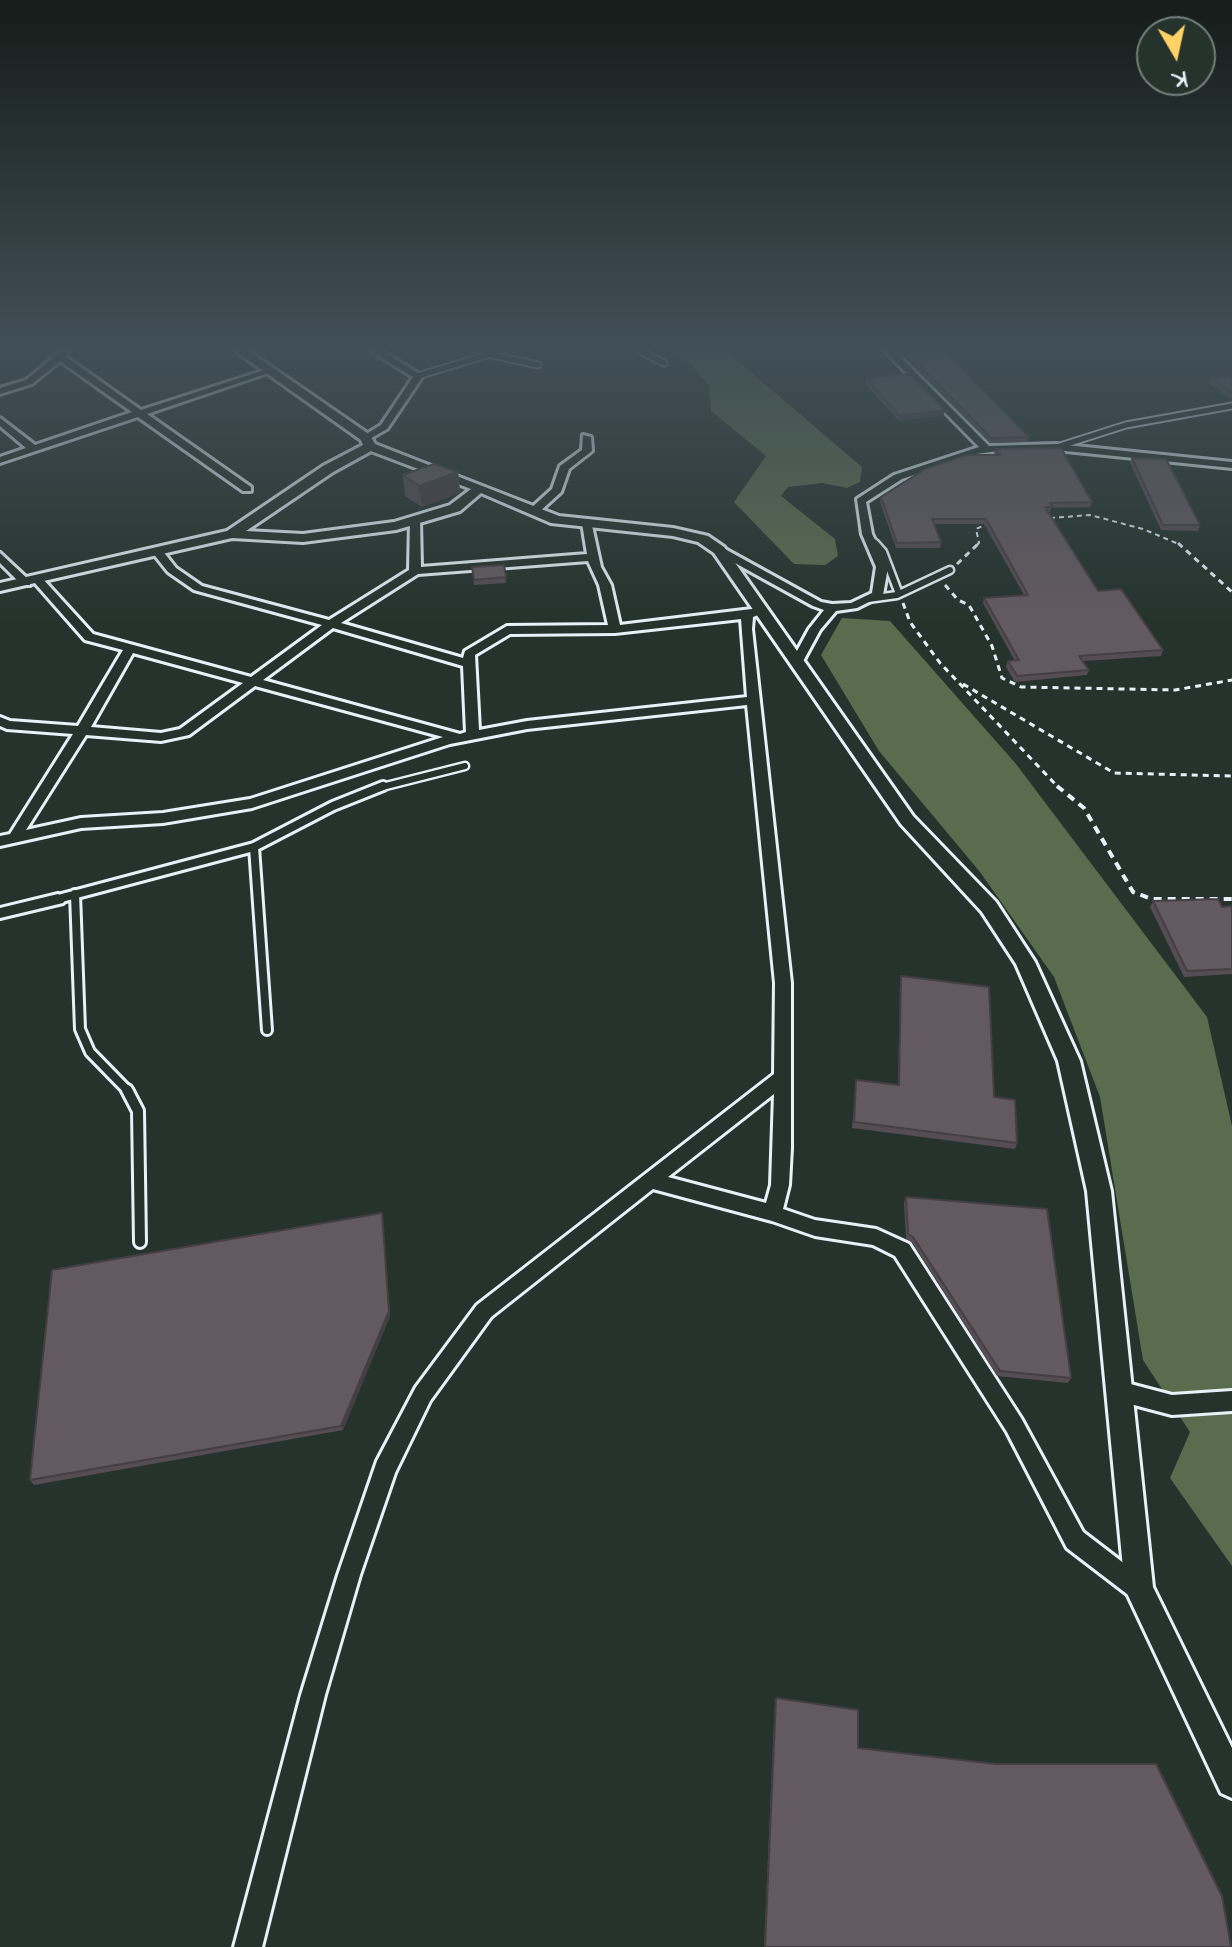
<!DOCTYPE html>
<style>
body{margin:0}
#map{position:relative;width:1232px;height:1947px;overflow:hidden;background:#26332d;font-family:Mynerve,sans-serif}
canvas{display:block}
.north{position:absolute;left:1136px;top:16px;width:80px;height:80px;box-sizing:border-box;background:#26332d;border:2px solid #747f7e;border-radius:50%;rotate:171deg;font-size:22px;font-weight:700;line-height:32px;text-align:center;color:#e8f1f8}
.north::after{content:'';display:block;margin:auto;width:28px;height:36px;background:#ffd166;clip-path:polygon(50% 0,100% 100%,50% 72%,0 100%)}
</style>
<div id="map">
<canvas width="1232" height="1947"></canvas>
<div class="north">K</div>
</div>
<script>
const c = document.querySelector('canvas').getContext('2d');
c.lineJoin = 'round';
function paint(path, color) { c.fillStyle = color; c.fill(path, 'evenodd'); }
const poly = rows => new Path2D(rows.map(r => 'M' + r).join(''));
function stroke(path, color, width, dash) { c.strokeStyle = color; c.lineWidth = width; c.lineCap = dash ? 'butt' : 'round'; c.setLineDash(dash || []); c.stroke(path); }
paint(poly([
 [668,350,725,350,862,467,860,482,847,488,822,483,788,487,781,496,835,539,838,556,825,565,794,564,734,502,766,456,711,411,709,385,690,363],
 [842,618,890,621,1016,764,1207,1017,1232,1126,1232,1566,1170,1478,1190,1432,1143,1360,1100,1097,1054,977,980,872,879,751,821,655]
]), '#5a6c4e');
const serviceFar3 = poly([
 [639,350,664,363],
 [492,355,538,365],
 [418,376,503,350],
 [1057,447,1126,425,1232,406],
 [873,541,877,545]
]);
const serviceFar2 = poly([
 [875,543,883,552,899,594],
 [868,599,897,595,950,570],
 [378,788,465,766]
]);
const serviceFar1 = poly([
 [254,847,267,1030],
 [75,894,80,1029,90,1052,129,1092],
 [58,899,254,847,333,806,383,786]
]);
const service = poly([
 [127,1090,138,1111,140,1242]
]);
const minor = poly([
 [62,350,69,350,66,357,141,410,271,368,271,372,147,414,251,487,251,491,243,491,138,417,0,463,0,457,26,448,0,426,0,418,35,445,132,412,60,361,32,384,0,394,0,388,26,380,62,350],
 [369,350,380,350,423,376,387,429,366,441,363,440,363,436,381,425,413,377,369,350],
 [884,350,893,350,989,446,1056,444,1232,462,1232,468,1056,450,1005,450,976,454,902,479,866,502,872,534,888,567,883,595,857,608,836,611,820,630,801,665,793,665,791,662,809,629,824,610,813,606,715,552,715,548,723,548,821,602,832,604,851,603,872,593,876,567,862,534,857,499,894,475,979,447,884,350],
 [583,435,591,437,592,451,569,469,561,492,538,513,530,513,530,509,552,489,560,466,582,450,583,435],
 [415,517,420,520,421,567,587,554,582,523,591,521,601,567,611,585,620,625,760,608,766,612,753,617,752,629,791,983,791,1148,789,1185,783,1209,815,1220,876,1229,909,1244,1021,1418,1083,1532,1147,1581,1151,1589,1147,1597,1139,1601,1131,1597,1067,1548,1007,1432,895,1256,873,1245,815,1236,772,1221,653,1189,491,1317,430,1401,395,1473,360,1575,325,1695,262,1947,234,1947,301,1695,338,1575,377,1461,416,1387,477,1305,774,1074,775,983,747,705,527,729,450,744,252,808,163,823,81,828,0,846,0,836,10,834,73,734,7,729,0,726,0,717,10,721,78,726,123,650,85,640,34,582,34,578,42,578,93,634,251,677,322,625,194,590,168,572,152,552,154,550,162,550,176,568,202,586,329,620,409,570,410,520,415,517],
 [588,561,599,585,608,625,507,626,465,651,463,658,341,623,418,574,588,561],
 [741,619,747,697,527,721,479,730,475,655,510,634,615,633,741,619],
 [333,628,463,666,466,732,460,734,263,680,333,628],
 [133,653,243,683,180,729,161,733,91,727,133,653],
 [255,686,443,737,250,799,163,813,81,818,26,830,86,735,161,741,189,735,255,686],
 [774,1094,771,1185,766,1203,668,1177,774,1094],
 [0,553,30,581,30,585,22,585,0,563,0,553],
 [58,894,66,899,63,903,0,918,0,908,58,894],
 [1119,1381,1172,1395,1232,1391,1232,1411,1172,1415,1119,1401,1112,1398,1109,1391,1112,1384,1119,1381]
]);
const tertiary = poly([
 [234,350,247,350,370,435,375,444,559,516,673,528,708,536,724,547,913,816,996,902,1035,962,1080,1061,1111,1191,1153,1587,1232,1748,1232,1798,1221,1793,1125,1589,1087,1191,1058,1061,1016,964,982,912,901,824,714,553,698,542,673,536,551,523,481,493,460,511,396,530,303,542,232,538,0,591,0,583,227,531,323,466,363,445,361,440,234,350],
 [371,451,471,489,450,505,394,522,303,534,246,531,333,472,371,451]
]);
stroke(serviceFar3, '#e8f1f8', 9);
stroke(serviceFar2, '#e8f1f8', 11);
stroke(serviceFar1, '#e8f1f8', 14);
stroke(service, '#e8f1f8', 16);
stroke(minor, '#e8f1f8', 6);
stroke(tertiary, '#e8f1f8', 6);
stroke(poly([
 [1050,518,1090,515,1143,529,1181,545],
 [977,545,979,543,976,529,989,523]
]), '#e8f1f8', 2, [5, 4]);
stroke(poly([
 [1178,543,1232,592],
 [957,564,979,543],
 [945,585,958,600,969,605,992,646,1002,678,1021,687,1175,690,1232,680],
 [903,603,910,622,940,663,1059,788],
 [963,684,1114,773,1232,776]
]), '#e8f1f8', 3, [6, 5]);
stroke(poly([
 [1057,786,1084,808,1133,892,1152,899,1232,899]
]), '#e8f1f8', 4, [8, 6]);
stroke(serviceFar3, '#26332d', 5);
stroke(serviceFar2, '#26332d', 6);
stroke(serviceFar1, '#26332d', 8);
stroke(service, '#26332d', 10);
paint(minor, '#26332d');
paint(tertiary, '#26332d');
paint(poly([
 [899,350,943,350,1029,437,1027,442,990,443],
 [1232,376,1232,399,1209,384,1211,378],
 [866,378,944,415,899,421,865,384],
 [995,449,1092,502,1090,507,1051,508,1050,512,1049,512,1098,591,1163,650,1161,656,1083,661,1089,670,1087,675,1015,682,1006,667,1008,661,1015,661,983,603,984,598,1024,595,984,524,934,524,941,542,940,548,896,548,880,502,881,497,994,455],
 [1132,458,1200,525,1198,531,1161,530,1130,463],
 [458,472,460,493,422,507,405,496,403,475],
 [504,565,506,583,474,585,472,567],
 [1153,901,1222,907,1232,906,1232,974,1184,977,1150,907],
 [901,976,994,1097,1017,1143,1015,1149,852,1128,856,1080,898,1085,900,982],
 [906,1197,1071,1378,1068,1383,997,1376,912,1242,906,1239,904,1202],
 [382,1213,390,1316,343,1430,34,1485,30,1480],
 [776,1698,858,1748,1231,1947,764,1947,775,1701]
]), '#554d53');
paint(poly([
 [945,410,944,415,899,421,900,416],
 [458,472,460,493,422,507,419,486],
 [382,1213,390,1316,343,1430,341,1426]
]), '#453f43');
const building = poly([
 [905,350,943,350,1029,437,991,438,905,350],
 [909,374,945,410,900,416,866,378,909,374],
 [1232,376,1232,393,1211,378,1232,376],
 [1061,448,1092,502,1050,503,1052,507,1045,507,1098,591,1121,589,1163,650,1079,656,1089,670,1017,676,1008,661,1019,660,984,598,1028,595,986,519,932,519,941,542,897,543,881,497,925,469,967,455,1000,455,995,449,1061,448],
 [1132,458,1166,459,1200,525,1163,525,1132,458],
 [434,464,458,472,419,486,403,475,434,464],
 [504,565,506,577,474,580,472,567,504,565],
 [1218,899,1222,907,1232,906,1232,969,1187,971,1153,901,1218,899],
 [901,976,989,987,994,1097,1015,1100,1017,1143,854,1122,856,1080,899,1085,901,976],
 [906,1197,1047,1209,1071,1378,1000,1371,913,1237,908,1234,906,1197],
 [382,1213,389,1311,341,1426,30,1480,52,1270,382,1213],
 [776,1698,858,1710,858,1748,995,1764,1156,1764,1222,1896,1231,1947,765,1947,776,1698]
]);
paint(building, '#635a60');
stroke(building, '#453f43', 2);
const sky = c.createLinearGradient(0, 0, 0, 623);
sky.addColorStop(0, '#151c19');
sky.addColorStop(0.56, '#415057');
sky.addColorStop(1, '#41505700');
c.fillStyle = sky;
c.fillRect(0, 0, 1232, 623);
</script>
